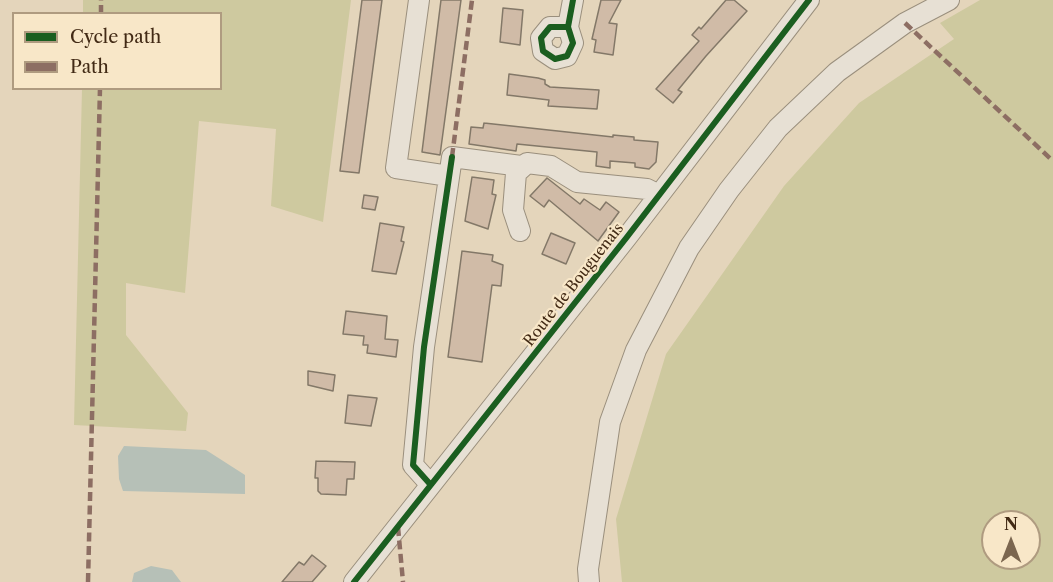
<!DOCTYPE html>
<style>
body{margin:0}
#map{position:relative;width:1053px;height:582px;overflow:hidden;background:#e4d5bb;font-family:"Libre Caslon Text",serif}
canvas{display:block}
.legend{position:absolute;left:12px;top:12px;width:210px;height:78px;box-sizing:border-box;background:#f8e7c8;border:2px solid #af9b80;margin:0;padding:8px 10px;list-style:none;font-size:18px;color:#422a15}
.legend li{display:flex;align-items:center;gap:12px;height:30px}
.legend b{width:30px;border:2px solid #af9b80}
.north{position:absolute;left:981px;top:510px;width:60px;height:60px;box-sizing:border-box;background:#f8e7c8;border:2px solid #af9b80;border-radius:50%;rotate:0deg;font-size:16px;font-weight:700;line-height:24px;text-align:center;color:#422a15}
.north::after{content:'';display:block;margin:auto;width:21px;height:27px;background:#7b664f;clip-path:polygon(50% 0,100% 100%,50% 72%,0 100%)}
</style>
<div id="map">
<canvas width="1053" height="582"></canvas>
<ul class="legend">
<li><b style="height:8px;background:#1b5e20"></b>Cycle path</li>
<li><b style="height:8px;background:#8d6e63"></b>Path</li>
</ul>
<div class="north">N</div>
</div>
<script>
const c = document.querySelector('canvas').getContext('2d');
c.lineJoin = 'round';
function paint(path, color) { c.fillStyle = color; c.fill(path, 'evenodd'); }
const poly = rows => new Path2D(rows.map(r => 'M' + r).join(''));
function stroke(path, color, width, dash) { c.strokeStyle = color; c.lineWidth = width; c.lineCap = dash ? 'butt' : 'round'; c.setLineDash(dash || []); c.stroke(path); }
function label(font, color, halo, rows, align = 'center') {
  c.font = font + ' "Libre Caslon Text",serif'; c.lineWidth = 4.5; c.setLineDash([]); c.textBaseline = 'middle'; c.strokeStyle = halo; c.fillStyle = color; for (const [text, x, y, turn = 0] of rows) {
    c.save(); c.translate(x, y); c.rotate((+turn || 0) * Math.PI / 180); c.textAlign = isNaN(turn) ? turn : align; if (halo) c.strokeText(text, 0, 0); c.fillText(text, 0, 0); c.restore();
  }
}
paint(poly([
 [83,0,351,0,323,222,271,206,276,129,199,121,185,293,126,283,126,335,188,413,186,431,74,425,82,89,220,88,220,14,83,13],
 [980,0,1053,0,1053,582,622,582,616,519,666,354,784,186,859,103,954,39,940,23],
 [993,522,1029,522,1029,558,993,558]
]), '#cec99f');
paint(poly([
 [124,446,206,450,245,475,245,494,123,491,119,479,118,456],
 [151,566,172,570,181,582,132,582,134,573]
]), '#b6c0b7');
const building = poly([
 [362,0,382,0,359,173,340,171,362,0],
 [441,0,461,0,440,155,422,152,441,0],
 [601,0,621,0,609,23,617,24,613,55,594,52,596,40,592,39,601,0],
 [726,0,734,0,747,11,706,56,678,90,682,92,673,103,656,89,699,41,692,35,699,27,701,29,726,0],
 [503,8,523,10,520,45,500,42,503,8],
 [509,74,538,78,545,80,545,84,550,87,599,90,597,109,548,106,549,100,507,95,509,74],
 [484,123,613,137,613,135,634,137,634,140,658,142,656,162,649,169,635,167,635,163,610,161,610,168,596,166,597,152,517,144,516,151,469,144,471,127,483,128,484,123],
 [472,177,494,180,492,194,496,195,488,229,465,221,472,177],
 [547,178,580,204,584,199,600,210,606,202,619,212,598,241,549,200,544,207,530,196,547,178],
 [364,195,378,197,375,210,362,208,364,195],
 [380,223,404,227,401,241,404,242,396,274,372,271,380,223],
 [551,233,575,243,566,264,542,254,551,233],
 [462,251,493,255,492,261,503,265,501,286,492,285,482,362,448,357,462,251],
 [346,311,387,316,385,339,398,340,396,357,367,353,368,345,363,345,364,336,343,334,346,311],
 [308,371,335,375,333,391,308,385,308,371],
 [348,395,377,398,371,426,345,423,348,395],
 [316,461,355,462,354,479,347,479,346,495,321,494,318,491,318,478,315,478,316,461],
 [312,555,326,566,312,582,282,582,299,562,304,565,312,555]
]);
paint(building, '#d0bba7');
stroke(building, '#837868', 1.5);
const minor = poly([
 [419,0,396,168,449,176],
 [568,27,550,27,541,38,543,51,555,59,567,56,573,43,568,27,573,0],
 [520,231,513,210,516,173,527,163,551,166,577,182,647,189,657,194],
 [430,484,413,465,424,347,452,157,521,166],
 [354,582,627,237,809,0],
 [589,582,588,569,610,422,636,350,689,248,729,190,778,128,837,72,905,23,949,0]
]);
stroke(minor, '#9a8f7d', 22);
stroke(minor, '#e7e0d4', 20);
stroke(poly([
 [101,14,101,0],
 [905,23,1053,161],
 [452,157,472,0],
 [398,527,403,582],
 [88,582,100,88]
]), '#8d6e63', 4.5, [9, 4.5]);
stroke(poly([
 [568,27,550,27,541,38,543,51,555,59,567,56,573,43,568,27,573,0],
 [430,484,413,465,424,347,452,157],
 [354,582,627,237,809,0]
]), '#1b5e20', 6);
label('15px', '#422a15', '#f8e7c8', [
 ["Route de Bouguenais",574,285,-52]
]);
</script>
